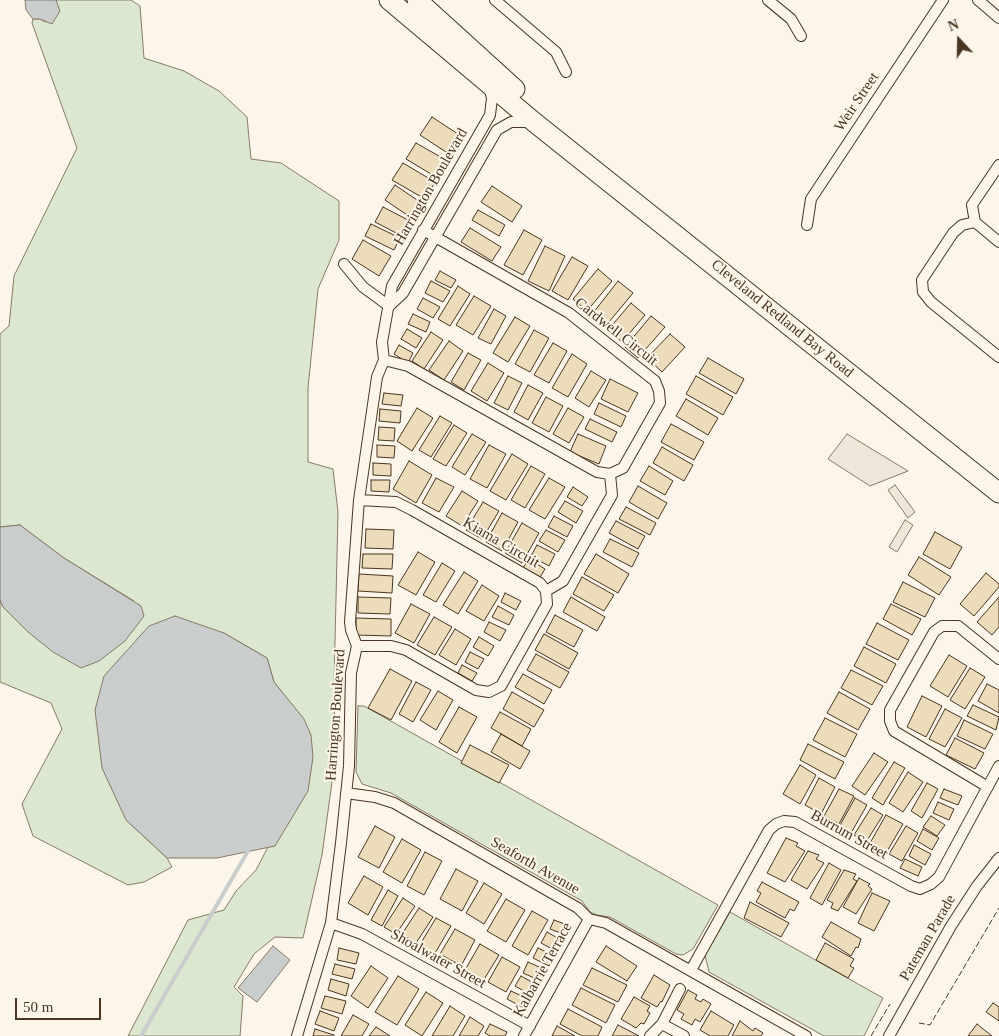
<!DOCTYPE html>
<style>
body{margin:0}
#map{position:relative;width:999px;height:1036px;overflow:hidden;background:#fbf6e9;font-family:Georgia,serif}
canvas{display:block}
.north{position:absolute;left:934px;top:15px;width:50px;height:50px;-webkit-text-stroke:4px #fbf6e9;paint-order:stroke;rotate:339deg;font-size:14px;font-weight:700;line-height:20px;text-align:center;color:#4a3520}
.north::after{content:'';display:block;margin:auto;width:18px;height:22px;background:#4a3520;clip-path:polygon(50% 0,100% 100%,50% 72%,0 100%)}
.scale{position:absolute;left:15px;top:998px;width:86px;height:22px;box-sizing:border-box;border:2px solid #4a3520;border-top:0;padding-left:6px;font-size:15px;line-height:18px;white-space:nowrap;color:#4a3520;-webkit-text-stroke:4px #fbf6e9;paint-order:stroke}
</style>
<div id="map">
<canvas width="999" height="1036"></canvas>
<div class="north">N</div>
<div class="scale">50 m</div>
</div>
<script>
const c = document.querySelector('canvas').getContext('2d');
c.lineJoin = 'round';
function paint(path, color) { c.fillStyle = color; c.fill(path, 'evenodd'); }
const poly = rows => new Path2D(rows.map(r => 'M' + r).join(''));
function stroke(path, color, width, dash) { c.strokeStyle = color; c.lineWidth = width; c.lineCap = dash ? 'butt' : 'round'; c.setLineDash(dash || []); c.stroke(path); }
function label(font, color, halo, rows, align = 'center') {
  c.font = font + ' Georgia,serif'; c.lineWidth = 4; c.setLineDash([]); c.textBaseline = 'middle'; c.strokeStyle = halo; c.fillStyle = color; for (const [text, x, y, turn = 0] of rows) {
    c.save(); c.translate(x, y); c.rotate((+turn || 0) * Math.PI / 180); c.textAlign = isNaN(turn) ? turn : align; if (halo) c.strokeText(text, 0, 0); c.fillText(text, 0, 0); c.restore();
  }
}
const green = poly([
 [56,0,131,0,140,6,144,58,184,71,219,91,247,117,251,159,281,163,339,201,339,240,318,289,308,388,308,462,333,469,338,512,334,685,335,760,322,855,303,938,275,937,254,954,234,987,243,996,240,1036,128,1036,188,920,224,910,236,891,256,870,268,847,275,846,289,701,274,682,267,658,224,633,126,820,167,858,172,867,144,882,128,885,33,836,22,804,62,729,51,703,0,682,0,600,3,607,134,601,64,558,20,525,0,527,0,334,9,326,14,276,77,148,32,23,33,19,40,19,45,22,57,6,56,0],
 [358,706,364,706,718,905,693,949,683,955,676,954,610,917,597,915,590,912,582,901,391,793,362,784,356,772,358,706],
 [730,912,883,998,864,1036,824,1036,709,972,705,955,730,912]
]);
paint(green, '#dce7d0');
stroke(green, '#887966', 1);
const parking = poly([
 [847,434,908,471,870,486,828,459,847,434],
 [895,485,915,512,908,518,888,490,895,485],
 [905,520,913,525,897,552,889,547,905,520]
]);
paint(parking, '#ede7d9');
stroke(parking, '#887966', 1);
const water = poly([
 [25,0,56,0,60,11,52,24,40,19,33,19,26,10,25,0],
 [20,525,64,558,141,606,144,616,125,641,99,661,81,668,53,652,28,632,3,607,0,600,0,527,20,525],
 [175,616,224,633,267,658,274,682,304,719,311,735,313,757,308,791,275,846,217,858,167,858,126,820,102,768,95,710,104,676,149,626,175,616],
 [273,946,290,960,257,1002,238,988,273,946]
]);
paint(water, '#c9cecd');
stroke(water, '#887966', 1);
stroke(poly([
 [141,1036,248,851]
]), '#c9cecd', 4);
const building = poly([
 [432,117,461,136,449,154,420,135,432,117],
 [416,143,446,160,436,177,406,159,416,143],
 [403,163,435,182,425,199,392,180,403,163],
 [395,185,423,204,413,219,385,200,395,185],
 [492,186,522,206,512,222,481,202,492,186],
 [383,207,410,221,402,236,375,222,383,207],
 [478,210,505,225,499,236,472,220,478,210],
 [371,224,400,238,394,250,365,236,371,224],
 [470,228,501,247,492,261,461,242,470,228],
 [524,230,542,240,523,275,504,265,524,230],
 [363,240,391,256,379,276,352,259,363,240],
 [545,246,565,256,549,291,528,281,545,246],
 [572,257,588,266,568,300,552,291,572,257],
 [598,269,612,281,587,311,573,299,598,269],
 [440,271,456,280,451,288,435,280,440,271],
 [431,281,450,291,443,302,425,293,431,281],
 [618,281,633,293,604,328,590,317,618,281],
 [458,286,470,294,450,326,438,319,458,286],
 [474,296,491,306,473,335,456,325,474,296],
 [423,298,440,307,433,318,417,309,423,298],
 [631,303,645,315,622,342,608,330,631,303],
 [494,309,506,316,491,344,478,338,494,309],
 [413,314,430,322,426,332,408,324,413,314],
 [651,316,665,327,638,358,625,347,651,316],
 [515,317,530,326,508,362,493,353,515,317],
 [407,329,422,338,416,348,401,339,407,329],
 [534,330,549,338,530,372,515,364,534,330],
 [431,332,443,340,424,369,412,361,431,332],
 [670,334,685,347,662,372,647,358,670,334],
 [449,341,463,351,444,380,429,370,449,341],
 [553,343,567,351,549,383,534,375,553,343],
 [399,345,413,353,408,363,394,354,399,345],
 [468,353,481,360,464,390,451,382,468,353],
 [572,354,587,364,568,397,552,388,572,354],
 [708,358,744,379,736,394,699,373,708,358],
 [488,363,504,373,487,401,471,391,488,363],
 [591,371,606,380,589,407,575,398,591,371],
 [508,376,522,383,508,410,494,403,508,376],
 [696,376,733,397,723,415,686,394,696,376],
 [610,379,638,393,628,412,601,399,610,379],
 [528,385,543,393,528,420,514,412,528,385],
 [384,393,403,395,401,406,382,404,384,393],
 [546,397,563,406,549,432,532,423,546,397],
 [686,399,718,418,708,435,676,416,686,399],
 [599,403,626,416,621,427,594,414,599,403],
 [417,408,433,418,412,451,397,441,417,408],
 [568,408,584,417,569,443,553,434,568,408],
 [380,409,401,411,400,423,379,421,380,409],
 [440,416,452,423,431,457,419,450,440,416],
 [590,419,617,432,612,442,585,429,590,419],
 [671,424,704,442,694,460,661,442,671,424],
 [454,425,467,433,446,466,433,459,454,425],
 [379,427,395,428,394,441,378,440,379,427],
 [472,434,486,442,465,475,452,467,472,434],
 [578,434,606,446,599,464,570,452,578,434],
 [377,445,395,446,394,458,377,457,377,445],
 [489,445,506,454,487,488,470,479,489,445],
 [662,447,693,465,684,481,653,463,662,447],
 [512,454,528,464,506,500,490,491,512,454],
 [409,461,432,475,416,503,393,489,409,461],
 [373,463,391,464,391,476,373,475,373,463],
 [531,466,545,474,525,508,511,500,531,466],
 [649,466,673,481,665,495,640,481,649,466],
 [436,478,454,487,439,512,422,503,436,478],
 [549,478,565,487,545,519,529,510,549,478],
 [371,480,390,480,389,492,371,491,371,480],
 [638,486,667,503,658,519,629,502,638,486],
 [573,487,588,497,582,506,567,497,573,487],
 [462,491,478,501,462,526,446,516,462,491],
 [565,501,583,511,576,523,558,512,565,501],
 [483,502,499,511,482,539,466,530,483,502],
 [626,507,656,523,650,535,619,519,626,507],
 [502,513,518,522,502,551,486,542,502,513],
 [554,516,573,526,567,537,548,527,554,516],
 [616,521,645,536,638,549,609,533,616,521],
 [522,523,539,533,522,563,505,553,522,523],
 [366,529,394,530,393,549,365,548,366,529],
 [546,530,565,540,558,552,539,541,546,530],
 [935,532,962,547,950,569,923,554,935,532],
 [610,539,639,553,632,567,603,552,610,539],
 [537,545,555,554,549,566,531,556,537,545],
 [418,552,435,562,416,595,398,585,418,552],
 [363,554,393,554,392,569,362,568,363,554],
 [596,554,629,574,618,593,584,574,596,554],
 [919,557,951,577,939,595,908,575,919,557],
 [529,559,545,569,539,579,523,568,529,559],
 [442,563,455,571,436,602,423,595,442,563],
 [464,572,478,581,458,614,443,605,464,572],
 [986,573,999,584,999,587,974,616,960,604,986,573],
 [359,574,393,576,392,593,358,591,359,574],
 [582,577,614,595,604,611,573,594,582,577],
 [903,582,935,598,925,617,893,602,903,582],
 [482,585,499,596,484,621,466,611,482,585],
 [505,593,521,601,516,610,501,602,505,593],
 [358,597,391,598,390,614,358,613,358,597],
 [571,597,605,617,597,631,563,612,571,597],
 [999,597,999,627,992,635,977,622,999,597],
 [411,604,430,614,414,643,395,633,411,604],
 [891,604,921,619,912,635,883,619,891,604],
 [498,606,514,615,509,625,492,617,498,606],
 [555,615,583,630,574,647,546,632,555,615],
 [434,617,452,627,435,655,417,645,434,617],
 [356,618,391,619,391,636,356,635,356,618],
 [489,622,506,630,500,641,484,632,489,622],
 [877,623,909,640,898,660,866,644,877,623],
 [455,629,471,639,456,665,439,655,455,629],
 [544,634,578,653,569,669,535,650,544,634],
 [479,637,494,646,488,656,473,647,479,637],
 [864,647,896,664,886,683,854,666,864,647],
 [470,652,484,659,478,669,465,662,470,652],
 [536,654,569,672,560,688,527,670,536,654],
 [949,655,967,666,948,697,930,686,949,655],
 [462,665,477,673,472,681,458,673,462,665],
 [970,668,985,677,965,709,950,700,970,668],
 [390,669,412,681,391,720,368,708,390,669],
 [851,670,883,686,872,705,841,688,851,670],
 [523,674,552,690,544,704,515,687,523,674],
 [416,682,431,690,413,722,399,714,416,682],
 [987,684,999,690,999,713,978,701,987,684],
 [438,691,453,700,436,730,420,720,438,691],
 [512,692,544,710,534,727,503,709,512,692],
 [839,692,870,709,858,730,827,713,839,692],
 [922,696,942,706,926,737,907,727,922,696],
 [973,705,999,717,996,730,967,716,973,705],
 [459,707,477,717,457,753,439,742,459,707],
 [945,709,962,718,945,747,929,739,945,709],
 [500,712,531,729,522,746,491,728,500,712],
 [825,718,857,734,845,757,813,740,825,718],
 [964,720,993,734,985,749,957,736,964,720],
 [501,734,530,751,520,769,491,752,501,734],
 [955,738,984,753,975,769,946,755,955,738],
 [808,744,844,762,835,779,800,760,808,744],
 [470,745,509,765,499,783,461,763,470,745],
 [874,753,888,762,865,795,852,786,874,753],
 [894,762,905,768,883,805,872,798,894,762],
 [800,765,816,775,800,804,783,794,800,765],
 [908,772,923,782,903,812,889,803,908,772],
 [819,778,835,787,821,814,805,805,819,778],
 [927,783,938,789,922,818,911,811,927,783],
 [839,789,854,796,839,824,824,816,839,789],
 [944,789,962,796,958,805,940,798,944,789],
 [855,798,867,805,851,833,839,827,855,798],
 [938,802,954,809,949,820,933,813,938,802],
 [871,808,883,815,866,842,854,835,871,808],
 [886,815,903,824,886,853,870,843,886,815],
 [931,816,945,825,937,836,923,827,931,816],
 [375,826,395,837,379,868,358,857,375,826],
 [906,826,918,833,902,861,889,854,906,826],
 [923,829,939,838,932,850,917,841,923,829],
 [786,838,798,843,796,846,805,851,785,882,767,873,786,838],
 [402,839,421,850,402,883,383,872,402,839],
 [914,845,931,854,925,865,909,856,914,845],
 [808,851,819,855,816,859,824,863,807,889,791,880,808,851],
 [425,852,442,861,424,895,407,886,425,852],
 [905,859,922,867,918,876,900,868,905,859],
 [829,863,841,870,822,905,810,898,829,863],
 [456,869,478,881,462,911,440,899,456,869],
 [844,870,856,874,853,879,857,881,838,911,831,908,833,903,827,900,844,870],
 [364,876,383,887,368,915,348,903,364,876],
 [859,878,870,884,868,886,872,889,856,914,843,907,859,878],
 [762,882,799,902,794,911,790,909,785,918,756,902,761,893,757,891,762,882],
 [484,883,502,894,484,924,466,913,484,883],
 [388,890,398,896,382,926,371,920,388,890],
 [872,893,890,901,874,931,858,923,872,893],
 [403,898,415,906,396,934,384,927,403,898],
 [506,899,525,910,506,942,487,931,506,899],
 [750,902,789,923,781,937,744,918,750,902],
 [419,908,433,917,416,943,402,934,419,908],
 [532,911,548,920,528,955,512,946,532,911],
 [436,918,451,926,434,955,419,946,436,918],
 [554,920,570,926,566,935,550,929,554,920],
 [831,922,861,939,858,948,856,947,851,956,822,937,831,922],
 [455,929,475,940,461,966,440,954,455,929],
 [547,932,563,941,558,952,541,943,547,932],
 [825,943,854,959,850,966,854,968,848,978,816,960,825,943],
 [480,944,499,955,483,981,465,970,480,944],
 [606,946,637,966,627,981,596,962,606,946],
 [339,948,359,953,356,964,337,960,339,948],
 [538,948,555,956,549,966,533,958,538,948],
 [502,957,520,967,506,992,488,982,502,957],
 [528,962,546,970,541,981,523,973,528,962],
 [335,964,355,969,352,979,332,974,335,964],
 [371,966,388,978,368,1008,351,996,371,966],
 [592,968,627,985,618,1002,583,985,592,968],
 [654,975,670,985,662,1002,661,1001,657,1007,641,998,654,975],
 [398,976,419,989,397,1025,375,1012,398,976],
 [521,976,537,985,531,995,515,986,521,976],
 [331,979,349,984,346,996,328,990,331,979],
 [581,988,615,1005,606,1023,572,1005,581,988],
 [688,990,697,995,695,999,701,1002,703,999,711,1004,700,1022,695,1019,692,1025,681,1019,684,1014,677,1010,688,990],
 [511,991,528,999,524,1008,507,999,511,991],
 [426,992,443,1003,422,1036,405,1025,426,992],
 [325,996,346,1001,342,1014,321,1008,325,996],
 [634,997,650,1006,647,1011,650,1013,644,1024,641,1023,636,1028,621,1019,634,997],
 [993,1003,999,1007,999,1021,986,1012,993,1003],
 [450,1006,465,1016,453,1036,432,1036,450,1006],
 [568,1009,602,1027,598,1036,582,1036,560,1024,568,1009],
 [320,1011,339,1018,334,1031,315,1024,320,1011],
 [711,1011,734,1025,728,1036,710,1036,700,1030,711,1011],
 [353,1015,369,1024,362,1036,341,1036,353,1015],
 [470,1017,484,1026,478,1036,459,1036,470,1017],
 [740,1021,753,1031,755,1028,763,1033,761,1036,732,1036,740,1021],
 [490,1024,507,1032,505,1036,490,1036,485,1033,490,1024],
 [977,1024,992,1036,968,1036,977,1024],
 [618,1025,639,1036,612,1036,618,1025],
 [557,1026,575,1036,552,1036,557,1026],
 [376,1027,390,1036,369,1036,376,1027],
 [315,1029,334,1035,334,1036,313,1036,315,1029]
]);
paint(building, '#ecdcbc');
stroke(building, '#4a3520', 1);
const street = poly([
 [495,0,556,52,566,72],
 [768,0,791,19,801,36],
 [978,0,999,18],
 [999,165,972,205,975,222,999,242],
 [975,222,962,225,953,233,922,280,923,292,931,302,999,357],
 [807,225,811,199,943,0],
 [344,264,363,287,389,306],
 [389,306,403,293,497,130,511,122,533,122],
 [384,360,408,366,597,472,610,474,623,468,660,403,659,391,655,381,569,313,423,230],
 [546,591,563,581,612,495,610,474],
 [357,646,391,646,406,650,476,690,489,692,501,686,547,604,546,591,540,583,412,510,396,502,359,500],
 [988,787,894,731,890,721,890,710,934,632,942,626,958,626,999,659],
 [346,793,375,797,394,803,578,908,589,919,606,923,806,1036],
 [331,923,362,934,530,1026],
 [691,970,769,830,776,824,784,821,795,822,911,886,920,889,931,884,939,877,999,766],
 [662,1024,684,1036],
 [297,1036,331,923,341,843,349,766,351,673,357,646,351,630,350,622,359,500,377,377,384,360,382,342,392,286,490,115,492,98,489,86],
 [524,1036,589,919],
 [650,1036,662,1024,680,989],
 [889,1036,951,926,977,886,999,858]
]);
const highway = poly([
 [389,0,534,122,999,493],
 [417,0,515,89]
]);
stroke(street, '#4a3520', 12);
stroke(highway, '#4a3520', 21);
stroke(street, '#fbf6e9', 10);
stroke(highway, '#fbf6e9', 19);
stroke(poly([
 [919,1023,930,1025,999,908],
 [871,1036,890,1004]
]), '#4a3520', 1, [6, 2.5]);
label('15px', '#4a3520', '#fbf6e9', [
 ["Weir Street",857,102,-56],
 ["Harrington Boulevard",431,187,-60],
 ["Cleveland Redland Bay Road",782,319,39],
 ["Cardwell Circuit",616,332,38],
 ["Kiama Circuit",501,543,30],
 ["Harrington Boulevard",336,715,-86],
 ["Burrum Street",849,835,29],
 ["Seaforth Avenue",535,866,30],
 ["Pateman Parade",928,938,-60],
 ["Shoalwater Street",438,959,29],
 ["Kalbarrie Terrace",543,970,-61]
]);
</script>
